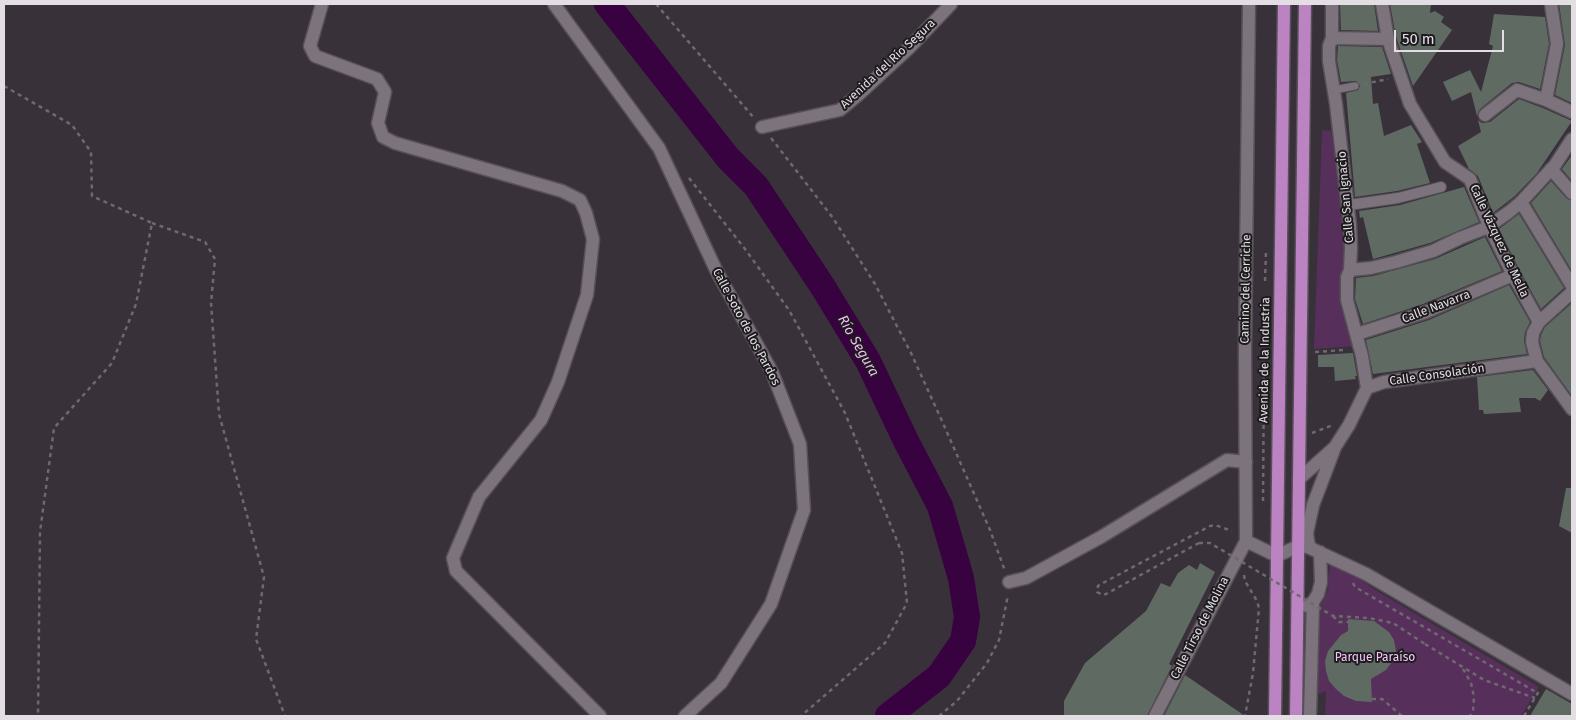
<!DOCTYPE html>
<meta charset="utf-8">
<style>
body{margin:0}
#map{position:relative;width:1576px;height:720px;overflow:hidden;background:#39313a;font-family:"Fira Sans",sans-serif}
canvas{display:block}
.frame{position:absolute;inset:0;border:5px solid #e2dee3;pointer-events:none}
.scale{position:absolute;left:1394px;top:30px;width:110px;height:22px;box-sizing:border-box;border:2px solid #e2dee3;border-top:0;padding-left:6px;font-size:15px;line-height:18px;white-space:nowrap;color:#e2dee3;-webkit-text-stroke:4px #1e1b1e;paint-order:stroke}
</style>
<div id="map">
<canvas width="1576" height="720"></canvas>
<div class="frame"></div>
<div class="scale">50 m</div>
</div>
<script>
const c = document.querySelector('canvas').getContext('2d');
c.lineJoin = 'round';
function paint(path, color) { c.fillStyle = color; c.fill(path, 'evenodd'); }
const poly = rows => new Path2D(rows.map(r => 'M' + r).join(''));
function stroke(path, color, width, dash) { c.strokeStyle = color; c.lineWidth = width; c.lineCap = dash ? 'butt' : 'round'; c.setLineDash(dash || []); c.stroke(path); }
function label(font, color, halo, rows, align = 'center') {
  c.font = font + ' "Fira Sans",sans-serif'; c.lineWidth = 4; c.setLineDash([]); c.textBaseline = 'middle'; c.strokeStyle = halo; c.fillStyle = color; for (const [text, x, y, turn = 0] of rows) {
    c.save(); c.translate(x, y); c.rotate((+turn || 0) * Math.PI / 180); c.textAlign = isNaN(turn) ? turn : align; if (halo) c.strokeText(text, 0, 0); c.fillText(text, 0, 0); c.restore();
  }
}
paint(poly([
 [1322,130,1331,131,1345,218,1355,346,1314,349],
 [1330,563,1354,573,1372,588,1539,687,1521,716,1325,716,1326,691,1315,696,1317,613,1328,590]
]), '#562f5b');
stroke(poly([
 [607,4,728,158,756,186,823,287,868,361,906,441,940,506,961,578,967,617,963,641,939,676,888,716]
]), '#38013f', 26);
paint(poly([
 [1340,4,1374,4,1378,31,1341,30],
 [1390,4,1431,4,1430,13,1435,11,1444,17,1441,22,1452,30,1413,86,1396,37],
 [1559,4,1572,4,1572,103,1555,95,1565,45],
 [1494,14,1545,17,1549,44,1540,89,1519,82,1512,83,1480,109,1477,116,1478,120,1482,123,1490,122,1519,99,1543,108,1572,121,1537,173,1515,196,1493,213,1478,176,1469,169,1458,146,1481,132,1471,92,1452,101,1443,82,1470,70,1481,92,1493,46,1489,44],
 [1338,46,1382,47,1391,74,1371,77,1373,104,1378,103,1384,136,1411,125,1422,142,1417,144,1430,183,1397,191,1355,197,1346,93,1358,90,1360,86,1356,81,1341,82,1337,60],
 [1572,155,1572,181,1562,169],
 [1551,181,1566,198,1572,201,1572,271,1531,203],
 [1464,187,1479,222,1430,243,1373,259,1363,217,1360,218,1359,211,1400,205],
 [1519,214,1564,288,1541,309,1520,271,1499,229],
 [1485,237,1502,271,1423,304,1363,324,1355,299,1356,278,1373,276,1435,259],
 [1509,285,1530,322,1525,332,1524,341,1527,354,1373,374,1366,340,1429,320],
 [1572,303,1572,396,1544,357,1540,341,1541,335,1545,327],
 [1353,353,1357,376,1355,376,1356,379,1335,381,1334,367,1318,367,1318,355],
 [1533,370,1548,390,1540,401,1535,398,1519,398,1521,412,1484,414,1483,410,1479,410,1477,377],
 [1566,488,1572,488,1572,533,1559,526],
 [1200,563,1215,572,1169,664,1172,666,1147,716,1064,716,1064,701,1085,663,1146,611,1161,583,1170,587,1178,573,1189,565,1197,570],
 [1348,619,1374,621,1389,632,1394,640,1396,651,1392,662,1386,670,1371,679,1372,702,1356,701,1344,696,1336,689,1329,681,1326,671,1325,661,1328,651,1341,635,1348,631],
 [1185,675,1245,716,1164,716],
 [1546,689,1572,704,1572,716,1530,716]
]), '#5f6a62');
const service = poly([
 [1334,90,1355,86]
]);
const pedestrian = poly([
 [1349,205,1398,198,1441,187]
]);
const minor = poly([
 [322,4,310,46,315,56,377,79,385,92,378,123,383,137,395,143,562,191,580,200,586,213,593,239,587,295,558,382,541,420,479,497,453,558,456,571,600,716],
 [554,4,659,148,716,270,772,372,800,444,804,510,771,604,721,683,685,716],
 [1332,4,1332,38,1329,46,1329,61,1336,104,1350,225,1351,248,1350,270,1347,277,1347,300,1362,356,1367,388],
 [1382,4,1388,39,1410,104,1445,162,1470,179,1489,226,1513,275,1539,322],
 [1332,38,1388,39],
 [1546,100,1557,44,1551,4],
 [1485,115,1517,90,1546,100,1572,112],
 [762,127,840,110,858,95,909,48,951,4],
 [1551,169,1572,193],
 [1521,202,1572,286],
 [1350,270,1371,268,1396,262,1433,251,1460,238,1486,228,1509,212,1521,202,1555,165,1572,139],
 [1572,292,1539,322,1533,333,1532,342,1537,361,1572,409],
 [1357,334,1426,312,1513,275],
 [1335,447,1313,505,1307,533,1308,541,1310,548,1366,574,1572,694],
 [1299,479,1335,447,1349,425,1367,388,1384,382,1537,361],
 [1277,556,1298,546,1307,547],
 [1009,582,1026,578,1101,537,1227,460,1246,462],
 [1307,606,1313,602,1318,594,1321,582,1320,552],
 [1155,716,1246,541],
 [1310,716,1313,602]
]);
const tertiary = poly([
 [1249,4,1245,351,1246,541,1277,556]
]);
const primary = poly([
 [1275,716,1284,4],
 [1296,716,1305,4]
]);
stroke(service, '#565057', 9);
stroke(pedestrian, '#565057', 12);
stroke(minor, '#565057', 15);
stroke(tertiary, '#565057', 15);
stroke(primary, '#565057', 15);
stroke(poly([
 [656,4,754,118],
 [1364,84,1388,79],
 [4,86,72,125,91,152,92,196,152,223,136,304,112,363,54,428,40,532,38,716],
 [771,138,833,218,875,284,911,353,942,421,990,530,1005,571],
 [689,178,745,249,789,310,845,413,902,553,907,603,885,643,801,716],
 [152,223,205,242,215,259,211,303,219,414,264,577,256,639,285,716],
 [1265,281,1266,251],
 [1315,352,1344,350,1346,349],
 [1312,433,1333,425],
 [1263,501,1264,361],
 [1199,543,1106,594,1103,595,1097,592,1098,586,1101,584,1210,526,1215,525,1232,531],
 [1244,575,1245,581,1257,601,1259,608,1253,673,1245,716],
 [1353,583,1355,587,1536,692],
 [1333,616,1339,622,1348,622],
 [1425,644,1484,680,1535,698],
 [1463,669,1471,683,1474,697,1473,710,1470,716],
 [1372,699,1382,699,1402,716],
 [939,716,957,701,987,663,999,640,1008,595],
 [1524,716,1539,691]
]), '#6f6870', 2.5, [4, 4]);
stroke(service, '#7c737d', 7);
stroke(pedestrian, '#7c737d', 10);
stroke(minor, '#7c737d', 12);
stroke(tertiary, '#7c737d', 12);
stroke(primary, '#bb83c2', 12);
stroke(poly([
 [1199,543,1210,543,1333,616,1369,618,1393,623,1425,644]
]), '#6f6870', 2.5, [4, 4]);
label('12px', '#e2dee3', '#1e1b1e', [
 ["Avenida del Río Segura",888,64,-43],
 ["Calle San Ignacio",1346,197,-95],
 ["Calle Vázquez de Mella",1499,241,65],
 ["Camino del Cerriche",1246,289,-89],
 ["Calle Navarra",1436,307,-21],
 ["Calle Soto de los Pardos",746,327,62],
 ["Avenida de la Industria",1265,360,-89],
 ["Calle Consolación",1437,375,-8],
 ["Calle Tirso de Molina",1200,628,-63]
]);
label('12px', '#f4c5f9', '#1e1b1e', [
 ["Parque Paraíso",1375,658]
]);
label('italic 14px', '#f5b6fc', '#1e1b1e', [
 ["Río Segura",858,346,60]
]);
</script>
